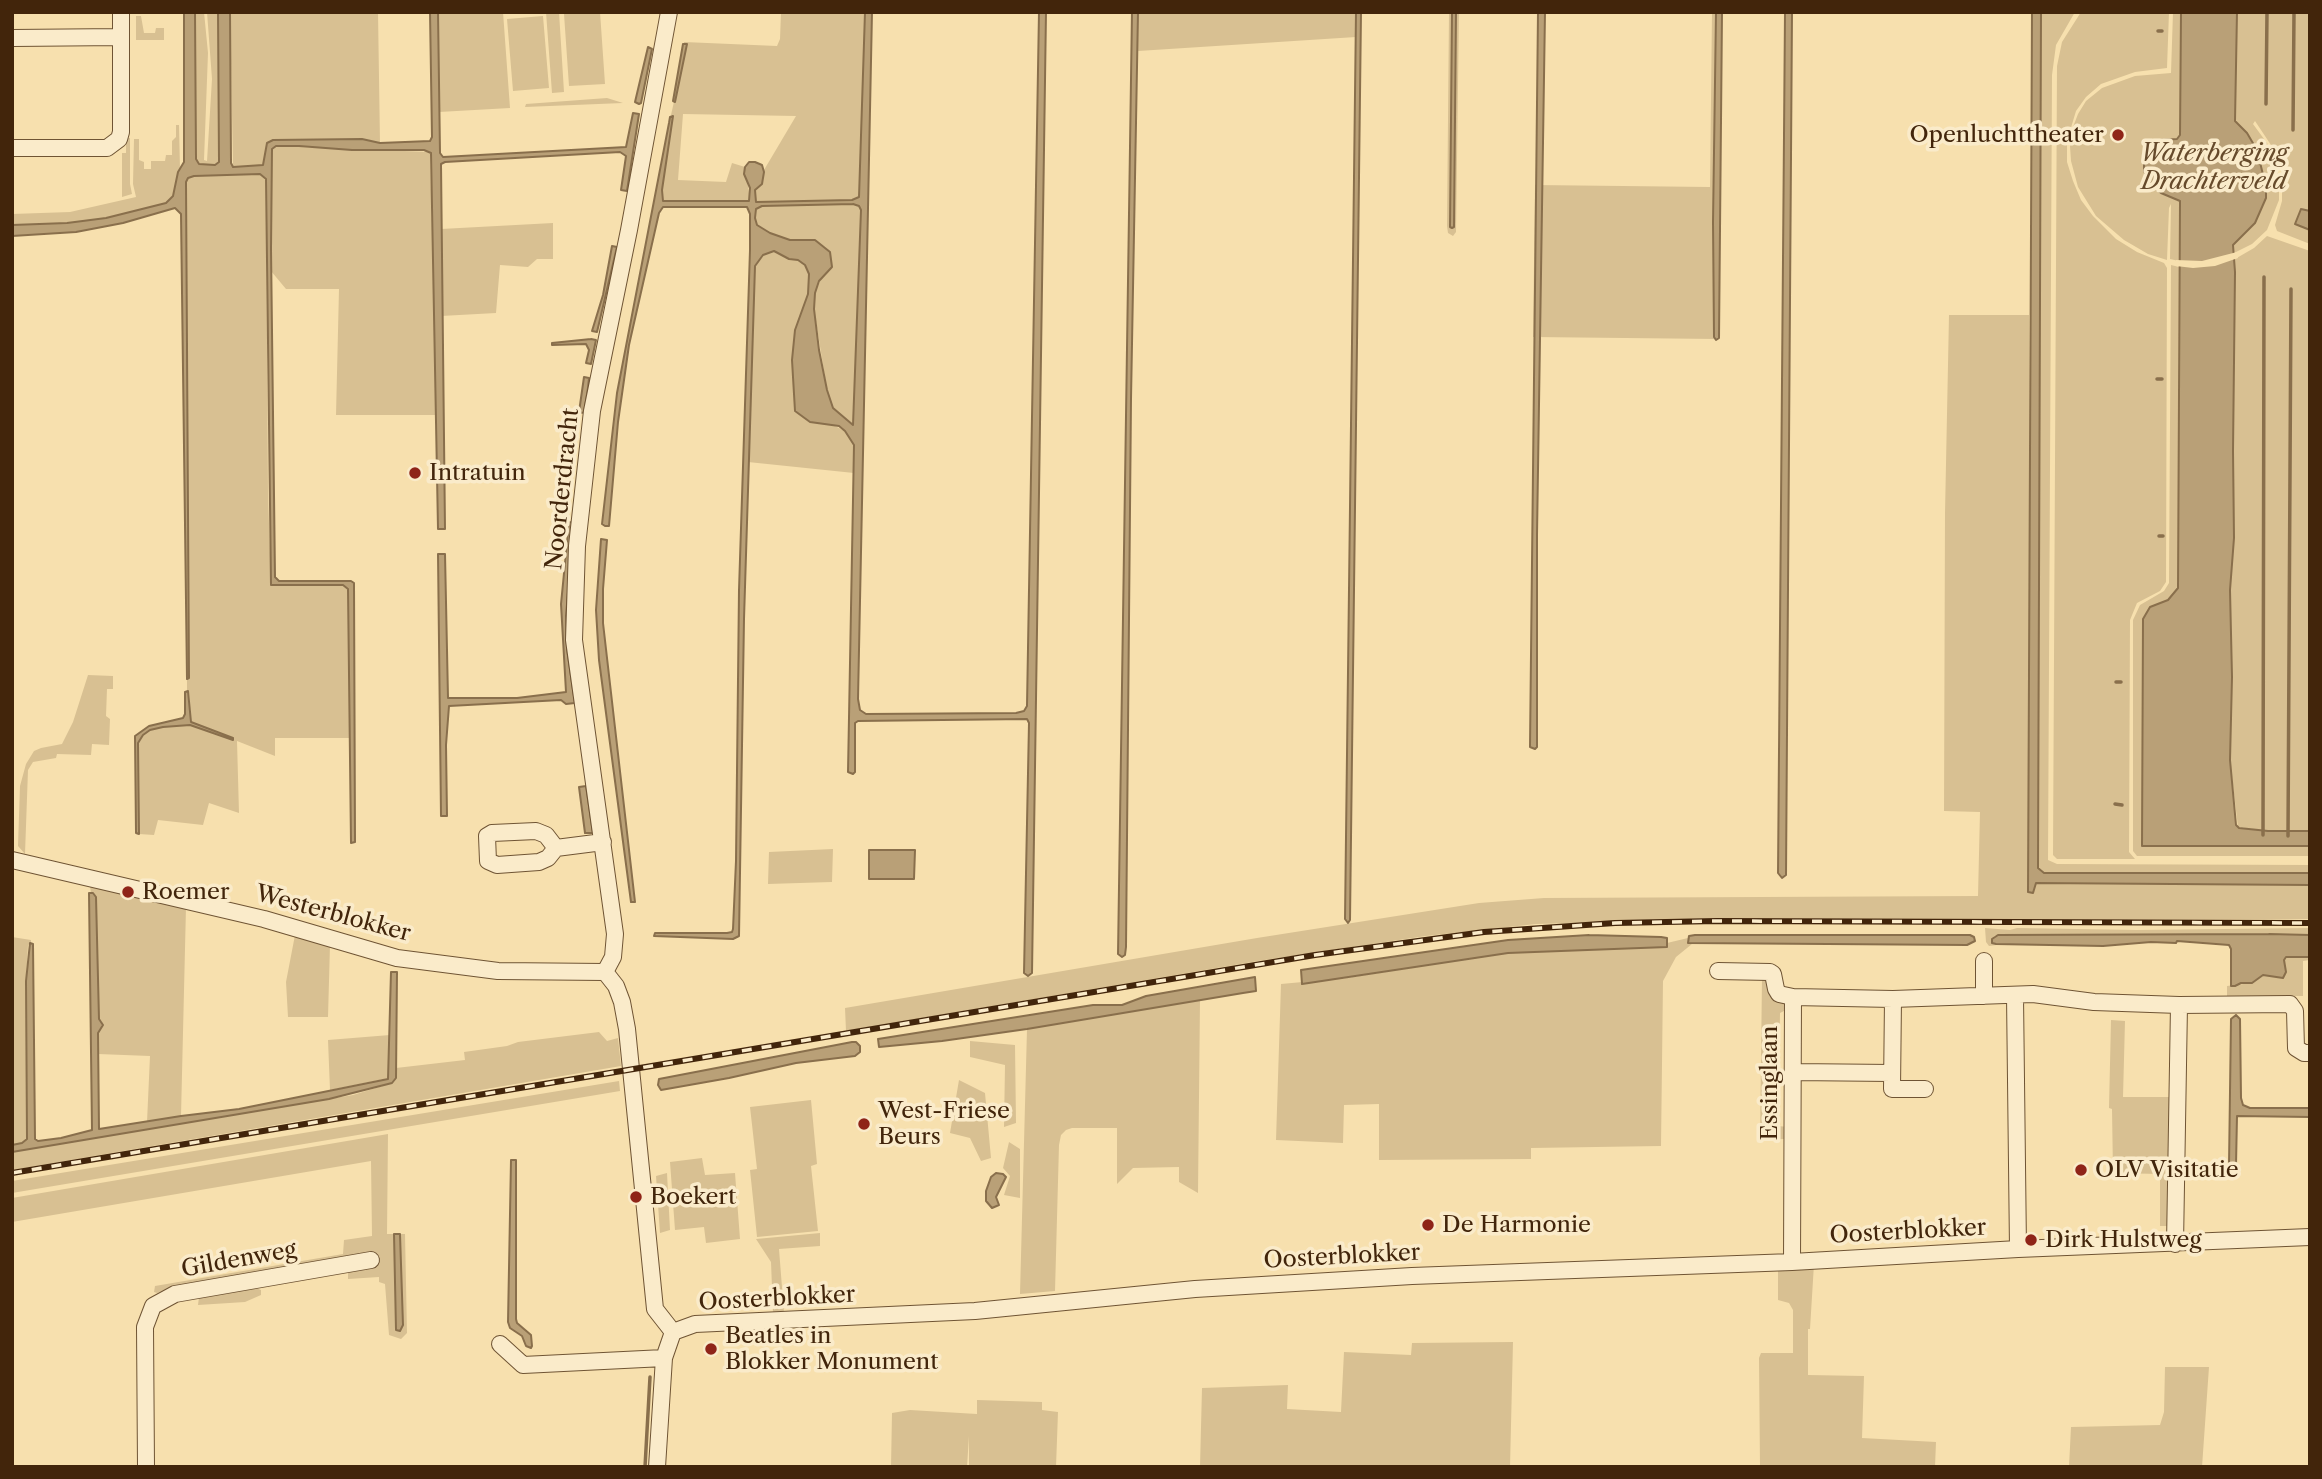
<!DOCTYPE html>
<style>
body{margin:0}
#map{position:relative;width:2322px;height:1479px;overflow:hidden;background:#f7e0ae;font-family:"Libre Caslon Text",serif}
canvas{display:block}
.frame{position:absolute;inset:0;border:14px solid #42250b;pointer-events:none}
</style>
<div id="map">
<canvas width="2322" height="1479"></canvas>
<div class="frame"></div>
</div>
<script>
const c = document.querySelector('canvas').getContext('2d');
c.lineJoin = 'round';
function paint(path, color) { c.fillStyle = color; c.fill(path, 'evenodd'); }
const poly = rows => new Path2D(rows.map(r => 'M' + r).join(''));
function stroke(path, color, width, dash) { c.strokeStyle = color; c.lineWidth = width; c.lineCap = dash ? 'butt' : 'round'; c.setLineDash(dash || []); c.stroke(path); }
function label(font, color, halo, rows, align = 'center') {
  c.font = font + ' "Libre Caslon Text",serif'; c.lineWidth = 7; c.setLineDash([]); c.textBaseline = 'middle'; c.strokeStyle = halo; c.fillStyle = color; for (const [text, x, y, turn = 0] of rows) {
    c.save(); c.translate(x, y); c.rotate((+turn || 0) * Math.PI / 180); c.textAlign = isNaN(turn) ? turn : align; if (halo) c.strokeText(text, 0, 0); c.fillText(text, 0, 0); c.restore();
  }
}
paint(poly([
 [195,12,204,12,208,53,204,160,207,161,212,79,207,12,218,12,219,162,215,165,199,164,196,159],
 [230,12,378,12,380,143,362,139,271,140,267,143,263,165,259,167,233,166],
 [438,12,503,12,510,108,439,112],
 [546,12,559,12,564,92,552,93],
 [600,12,605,84,569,86,564,14],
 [781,12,865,12,860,197,852,200,756,202,755,190,763,182,764,170,796,116,683,114,678,180,726,182,732,163,745,167,750,199,747,201,697,203,663,201,662,190,673,116,671,115,687,44,684,44,684,42,777,46,780,39],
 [1138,12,1356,12,1356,37,1138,51],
 [1449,12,1452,12,1450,227,1452,228,1454,227,1456,12,1459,12,1456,232,1453,236,1448,233,1447,226],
 [1712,12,1716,12,1714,187,1717,339,1533,337,1535,185,1710,187],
 [2041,12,2075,12,2056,45,2052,75,2048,860,2057,864,2310,865,2310,873,2043,873,2038,868],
 [2081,12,2169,12,2167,68,2135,72,2101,84,2086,97,2076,111,2067,141,2067,162,2073,181,2081,200,2093,216,2116,239,2137,252,2164,263,2167,268,2166,582,2160,591,2137,603,2130,620,2129,852,2135,859,2057,859,2053,855,2057,66,2062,42],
 [2173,12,2181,12,2180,135,2177,139,2150,147,2145,158,2144,171,2180,201,2179,261,2170,259,2171,204,2169,208,2167,260,2148,254,2124,240,2096,216,2078,187,2071,161,2070,146,2073,127,2078,114,2086,101,2102,88,2135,76,2171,73],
 [2237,12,2310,12,2310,211,2303,209,2297,225,2310,230,2310,244,2277,231,2275,225,2282,201,2282,174,2277,154,2255,121,2253,124,2267,143,2276,162,2279,180,2279,200,2267,230,2252,244,2234,253,2233,244,2258,217,2266,198,2266,187,2257,150,2235,120],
 [136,16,141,16,144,33,155,33,156,28,164,28,164,40,136,40],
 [543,16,549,88,513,91,507,19],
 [607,98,623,103,525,107,526,104],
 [176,125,179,125,180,169,175,192,166,203,106,218,67,223,12,225,12,214,70,212,136,197,133,184,134,139,139,139,139,160,144,162,144,169,151,169,151,161,165,161,166,155,172,155,172,141,176,137],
 [126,138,130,138,130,184,132,194,122,197,122,153,126,153],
 [276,146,430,152,437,415,336,415,339,289,286,289,271,271,271,152],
 [260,174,266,181,268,493,271,584,343,585,348,588,350,738,275,738,275,756,237,741,239,813,209,803,203,825,158,820,154,835,139,834,138,743,143,735,150,730,163,727,190,725,233,739,191,722,189,693,187,691,186,182,188,178,194,176],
 [853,204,860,206,861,210,853,425,833,408,827,390,814,309,815,293,821,279,815,240,790,240,770,233,757,225,755,219,756,209,762,206],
 [553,223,553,259,537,259,528,267,500,265,496,313,441,316,441,229],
 [2267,236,2310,251,2310,831,2268,831,2238,827,2230,760,2232,677,2230,590,2234,538,2233,451,2235,259,2254,248],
 [768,251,778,251,789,259,798,260,805,265,809,274,808,294,792,360,794,400,810,422,833,425,845,431,854,445,854,473,748,462,755,265],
 [2171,265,2179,267,2178,588,2168,600,2150,607,2143,619,2142,846,2310,846,2310,856,2137,856,2133,851,2133,620,2140,605,2164,591,2169,583],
 [1949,315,2029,315,2030,571,2028,732,2034,886,2036,883,2310,885,2310,919,1688,920,1536,924,1426,936,1258,961,846,1031,845,1008,1257,938,1479,903,1544,898,1978,896,1980,812,1944,811,1945,513],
 [88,675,113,676,113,689,107,689,106,716,110,719,109,745,92,744,91,755,57,754,56,758,33,762,28,770,25,854,18,846,20,786,26,764,34,751,41,748,62,744,73,722],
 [833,849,832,882,768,884,769,852],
 [90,886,186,907,181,1116,147,1122,150,1056,98,1054,98,1033,102,1022,99,1020,96,897,94,893,91,893],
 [1985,928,2010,930,2017,928,2137,930,2310,928,2310,935,1998,935,1994,936,1992,943,1997,945,1989,946,1986,942],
 [295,935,330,945,328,1017,288,1017,286,982],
 [12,937,31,940,31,942,28,945,26,981,27,1140,22,1143,12,1145],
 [1688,938,1692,944,1676,957,1663,981,1661,1146,1531,1148,1531,1159,1528,1159,1379,1160,1379,1104,1344,1105,1343,1143,1276,1140,1281,984,1346,978,1508,953,1666,947,1667,943],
 [2289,956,2310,957,2310,960,2303,961,2303,996,2227,996,2227,986,2252,983,2263,975,2286,972,2284,960],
 [1762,978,1768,981,1789,1000,1788,1009,1780,1013,1778,1126,1788,1127,1784,1139,1760,1140],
 [1200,1000,1198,1193,1179,1182,1179,1167,1133,1168,1117,1184,1117,1128,1072,1128,1066,1130,1061,1135,1059,1145,1055,1291,1020,1294,1027,1029],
 [2111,1020,2125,1021,2123,1097,2172,1097,2172,1226,2160,1226,2160,1174,2113,1173,2112,1109,2109,1108],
 [599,1032,607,1041,618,1038,621,1066,12,1170,12,1152,353,1095,392,1083,396,1078,396,1068,465,1060,464,1052,507,1046,518,1042],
 [390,1035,389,1078,330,1090,328,1040],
 [970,1041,1015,1045,1016,1123,1004,1127,1005,1065,970,1057],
 [959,1080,985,1093,991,1158,981,1161,970,1138,950,1133],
 [619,1081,620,1091,12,1193,12,1181],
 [811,1100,817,1164,811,1166,818,1231,757,1237,750,1170,757,1169,750,1107],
 [388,1134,387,1234,394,1234,396,1330,400,1331,403,1325,400,1234,405,1234,407,1333,401,1339,389,1335,385,1284,379,1282,379,1277,348,1279,348,1272,371,1255,169,1288,157,1293,154,1292,155,1286,343,1254,344,1240,372,1236,371,1161,12,1222,12,1198],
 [1009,1142,1020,1149,1020,1198,1004,1195,1010,1176,1003,1168],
 [702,1158,705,1175,735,1173,740,1239,706,1243,704,1227,675,1230,670,1162],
 [667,1173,670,1230,660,1233,656,1176],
 [820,1233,820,1246,779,1249,784,1313,773,1313,771,1262,756,1239],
 [1814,1264,1810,1329,1808,1329,1808,1375,1864,1376,1862,1438,1936,1442,1935,1467,1760,1467,1759,1358,1761,1353,1793,1353,1793,1310,1789,1303,1778,1300,1778,1267],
 [254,1287,261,1290,261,1295,245,1302,198,1305,199,1297],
 [1513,1342,1510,1467,1200,1467,1202,1388,1288,1385,1287,1409,1341,1412,1344,1352,1411,1355,1412,1343],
 [2165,1367,2209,1367,2202,1467,2069,1467,2071,1427,2160,1425,2164,1412],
 [977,1400,1042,1402,1042,1410,1058,1412,1056,1467,969,1467,969,1436,967,1467,891,1467,892,1413,910,1410,977,1414]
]), '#d8c092');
const water = poly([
 [184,12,195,12,196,159,199,164,215,165,219,162,218,12,230,12,231,163,233,167,263,165,267,143,273,140,362,139,380,143,430,141,432,137,430,12,438,12,440,153,443,157,626,147,633,113,639,114,627,191,621,190,626,156,620,152,445,162,441,164,445,529,438,529,431,153,424,150,352,150,299,146,276,146,272,149,271,249,275,577,279,581,351,581,354,583,355,842,351,843,348,589,343,585,271,585,266,179,260,174,194,176,188,178,186,182,189,678,187,679,181,214,175,208,123,223,76,232,12,236,12,225,67,223,106,218,166,203,173,196,178,172,184,162,184,12],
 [865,12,872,12,858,699,860,710,866,714,1016,713,1024,711,1027,706,1039,12,1046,12,1032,973,1028,976,1024,973,1029,723,1027,719,858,721,855,723,855,772,853,774,848,772,854,445,845,431,839,426,810,422,795,411,792,360,795,330,808,294,809,274,805,265,798,260,789,259,774,251,763,255,755,266,744,619,739,936,733,939,654,936,655,933,727,933,732,932,733,929,736,861,739,590,750,250,750,214,747,207,663,207,659,213,629,345,618,422,609,526,605,526,602,524,617,393,669,123,670,117,673,116,662,190,663,201,749,201,750,188,744,174,745,167,749,162,755,162,762,165,764,172,762,184,755,190,756,202,852,200,859,197,865,12],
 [853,204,859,206,861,210,853,425,833,408,827,390,819,350,814,309,815,293,819,281,832,267,830,252,815,240,790,240,770,233,757,225,755,218,756,209,762,206,853,204],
 [1132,12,1138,12,1131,399,1126,947,1125,955,1122,957,1118,954,1132,12],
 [1356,12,1361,12,1350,920,1348,923,1345,919,1356,12],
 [1452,12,1456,12,1454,227,1452,228,1450,227,1452,12],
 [1538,12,1545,12,1537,535,1537,747,1535,749,1530,747,1538,12],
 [1716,12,1722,12,1719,338,1716,340,1714,337,1713,222,1716,12],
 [1785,12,1792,12,1786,875,1782,878,1778,873,1785,12],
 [2032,12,2041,12,2038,868,2044,873,2310,873,2310,885,2036,883,2033,893,2028,892,2032,12],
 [2181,12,2237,12,2235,121,2247,133,2257,150,2266,187,2266,198,2255,223,2233,245,2235,272,2233,451,2234,538,2230,590,2232,677,2230,760,2236,825,2239,828,2268,831,2310,831,2310,846,2142,846,2143,619,2150,607,2168,600,2178,588,2180,201,2161,193,2151,185,2144,171,2144,164,2152,145,2160,140,2177,139,2180,135,2181,12],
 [683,44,687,44,675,102,673,101,683,44],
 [648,47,652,49,641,103,639,104,635,102,648,47],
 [2301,209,2310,211,2310,230,2295,224,2301,209],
 [612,246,617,247,597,332,592,331,603,295,612,246],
 [591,339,596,340,591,364,586,363,589,350,586,344,552,345,552,343,591,339],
 [584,377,589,378,588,388,584,413,579,412,584,377],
 [569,522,574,523,566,616,567,649,575,703,566,704,561,700,449,706,446,745,447,816,441,816,438,554,445,554,448,698,517,698,566,692,561,604,569,522],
 [601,539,607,540,603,589,603,623,635,902,631,902,599,660,596,610,601,539],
 [188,691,191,722,233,738,233,740,190,725,163,727,150,730,143,735,138,743,139,834,136,833,135,736,149,726,183,718,185,714,185,692,188,691],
 [586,786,593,833,585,833,579,787,586,786],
 [869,850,915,850,914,879,869,879,869,850],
 [89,893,93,893,96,897,99,1019,103,1025,98,1033,99,1129,181,1116,239,1109,388,1079,391,972,397,972,396,1078,392,1083,329,1099,12,1152,12,1145,22,1143,27,1139,26,981,30,943,33,944,35,1139,38,1141,61,1138,92,1130,89,893],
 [2269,934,2310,935,2310,957,2286,957,2284,960,2286,972,2283,978,2263,975,2252,983,2241,983,2235,986,2231,986,2231,949,2229,945,2177,941,2176,943,2151,942,2103,946,1996,944,1992,943,1992,939,1998,935,2269,934],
 [1589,935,1661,937,1667,938,1667,947,1508,953,1302,984,1301,970,1508,940,1589,935],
 [1695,935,1970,935,1974,937,1975,941,1967,945,1688,943,1689,936,1695,935],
 [1255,977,1256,991,1243,993,1027,1029,942,1041,879,1047,878,1039,1093,1005,1122,1005,1146,996,1255,977],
 [2236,1015,2240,1019,2241,1098,2243,1105,2250,1108,2310,1108,2310,1117,2237,1116,2236,1165,2229,1165,2231,1019,2236,1015],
 [852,1042,856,1042,860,1046,860,1052,855,1056,796,1063,729,1078,661,1090,658,1085,659,1079,852,1042],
 [511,1160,516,1160,516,1319,517,1323,531,1335,532,1346,531,1348,526,1346,522,1336,510,1328,508,1322,511,1160],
 [996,1173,1003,1174,1006,1177,996,1197,999,1205,992,1208,986,1201,986,1191,991,1177,996,1173],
 [394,1234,400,1234,403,1325,400,1331,396,1330,394,1234]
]);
paint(water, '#b9a077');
stroke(water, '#896f4c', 2);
paint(poly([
 [2237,252,2238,258,2215,266,2193,268,2176,266,2176,260,2202,261]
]), '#f7e0ae');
stroke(poly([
 [2158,31,2162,31],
 [2266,104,2267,12],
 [2293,130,2294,12],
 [2157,379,2162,379],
 [2159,536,2163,536],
 [2116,682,2121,682],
 [2115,804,2122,805],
 [2263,835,2264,277],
 [2288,836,2291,289],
 [645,1467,650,1377]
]), '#896f4c', 3.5);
const minor = poly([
 [12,38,121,37],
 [12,148,107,148,119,139,121,132,121,12],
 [556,848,548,858,539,862,497,865,488,861,487,836,492,833,536,831,546,835,556,848,603,842],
 [12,860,264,919,397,958,498,971,605,972],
 [1718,971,1770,972,1773,974,1776,989,1779,994,1793,997,1792,1262],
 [605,972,613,957,615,934,574,640,577,546,592,411,629,230,669,12],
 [605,972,616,986,622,1002,627,1029,655,1309,673,1332],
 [1984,996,1984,961],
 [2015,996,2018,1249],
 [1793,997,1893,999,2033,994,2094,1002,2179,1005,2290,1004,2295,1011,2296,1048,2304,1053,2310,1053],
 [1893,999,1892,1089,1925,1089],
 [1793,1072,1892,1073],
 [2175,1244,2179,1005],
 [673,1332,695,1324,975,1311,1195,1289,1412,1276,1792,1262,2018,1249,2310,1237],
 [500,1344,523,1365,664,1358],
 [146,1467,145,1327,153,1306,175,1294,371,1260],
 [657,1467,664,1358,673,1332]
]);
stroke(minor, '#6f5434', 18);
stroke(minor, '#faebca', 16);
const rail = poly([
 [12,1173,1315,955,1484,932,1615,923,1717,921,2310,923]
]);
stroke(rail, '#42250b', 6);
stroke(rail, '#faebca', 3.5, [10]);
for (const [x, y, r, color] of [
 [2118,135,7,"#8f2418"],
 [415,473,7,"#8f2418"],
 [128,892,7,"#8f2418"],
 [864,1124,7,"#8f2418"],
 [2081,1170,7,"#8f2418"],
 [636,1197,7,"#8f2418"],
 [1428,1225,7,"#8f2418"],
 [2031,1240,7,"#8f2418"],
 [711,1349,7,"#8f2418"]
]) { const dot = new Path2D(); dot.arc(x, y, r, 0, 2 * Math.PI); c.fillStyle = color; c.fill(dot); stroke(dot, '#faebca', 2.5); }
label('23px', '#42250b', '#faebca', [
 ["Openluchttheater",2104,135,"right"],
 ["Intratuin",429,473],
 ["Roemer",142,892],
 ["West-Friese",878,1111],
 ["Beurs",878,1137],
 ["OLV Visitatie",2095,1170],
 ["Boekert",650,1197],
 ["De Harmonie",1442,1225],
 ["Dirk Hulstweg",2045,1240],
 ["Beatles in",725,1336],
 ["Blokker Monument",725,1362]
], 'left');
label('23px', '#42250b', '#faebca', [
 ["Noorderdracht",563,489,-84],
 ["Westerblokker",333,914,15],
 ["Essinglaan",1770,1083,-90],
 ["Oosterblokker",1908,1232,-3],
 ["Oosterblokker",1342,1257,-3],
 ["Gildenweg",239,1260,-10],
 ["Oosterblokker",777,1299,-3]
]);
label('italic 24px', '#664a2b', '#faebca', [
 ["Waterberging",2214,154],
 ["Drachterveld",2214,182]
]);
</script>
